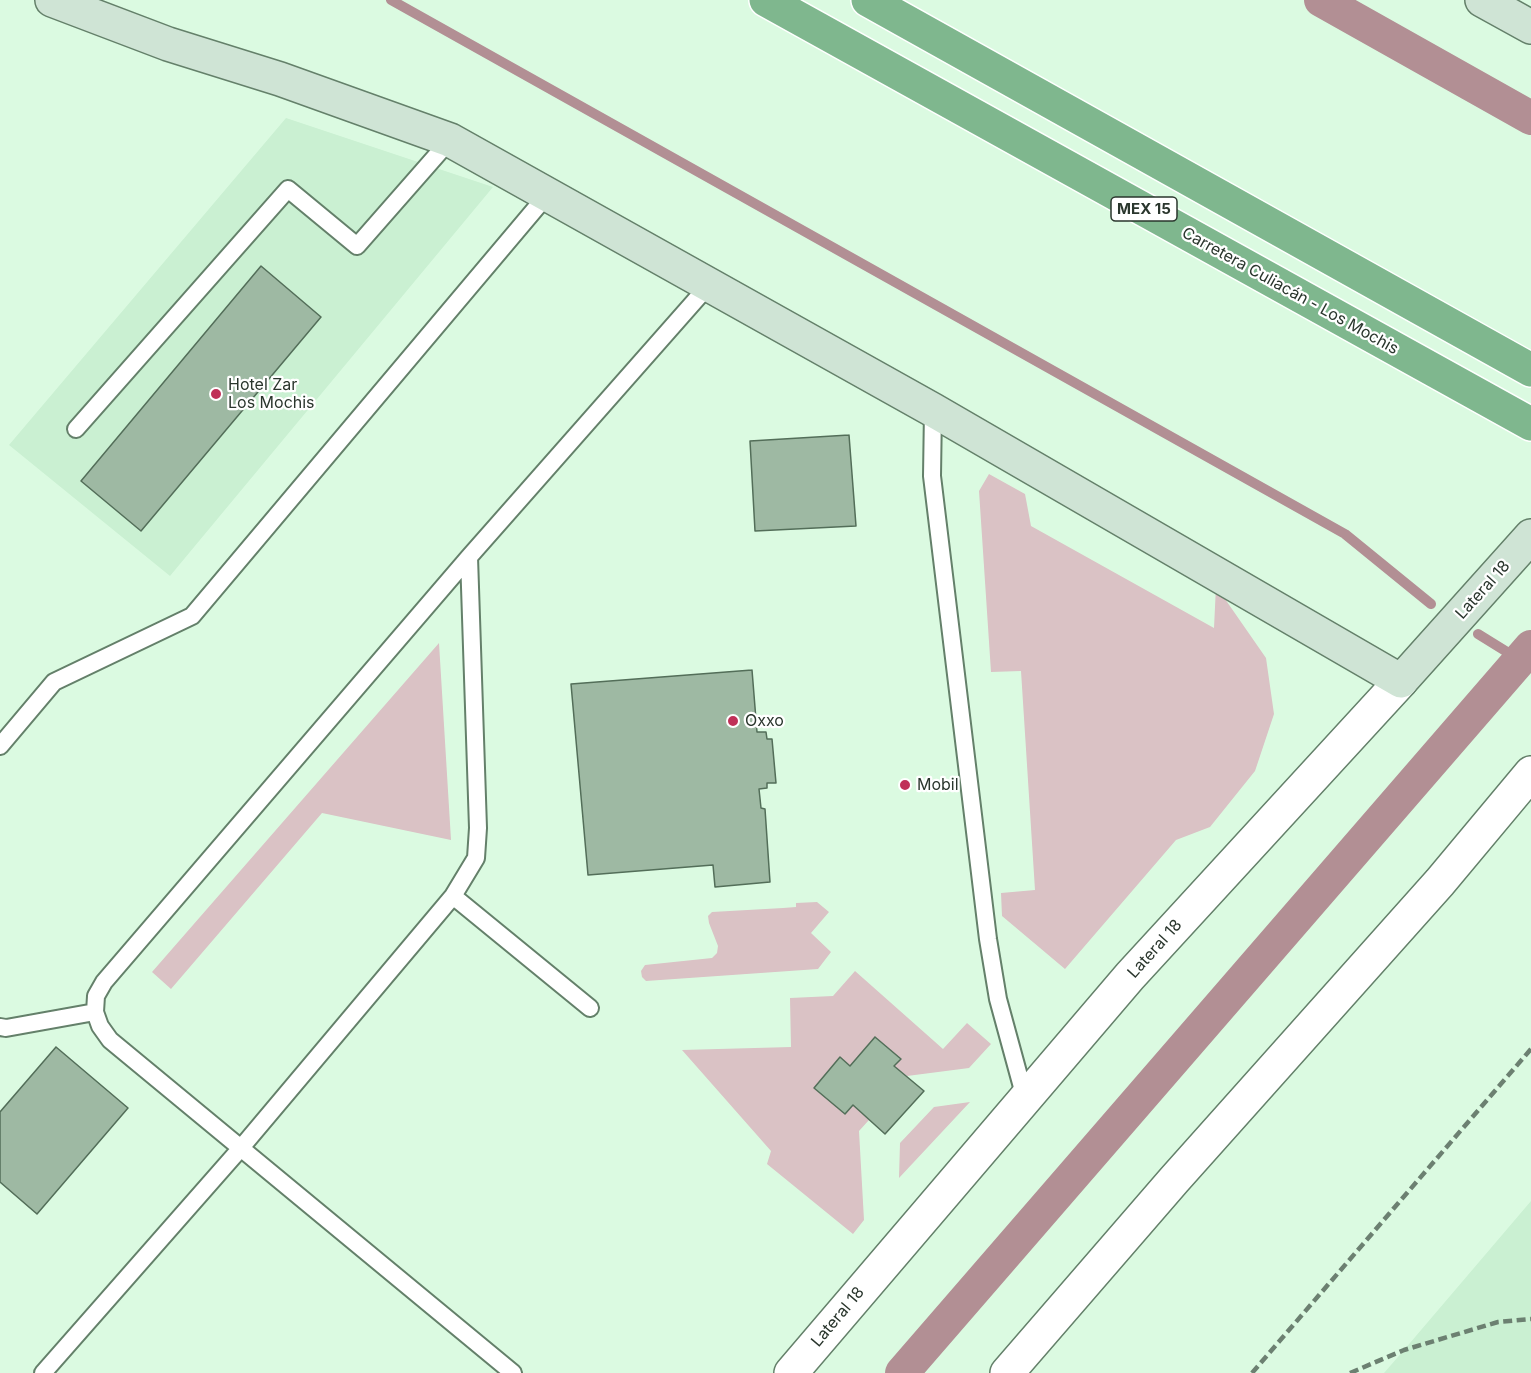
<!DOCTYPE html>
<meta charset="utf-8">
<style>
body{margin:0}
canvas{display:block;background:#dbfae1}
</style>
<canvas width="1531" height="1373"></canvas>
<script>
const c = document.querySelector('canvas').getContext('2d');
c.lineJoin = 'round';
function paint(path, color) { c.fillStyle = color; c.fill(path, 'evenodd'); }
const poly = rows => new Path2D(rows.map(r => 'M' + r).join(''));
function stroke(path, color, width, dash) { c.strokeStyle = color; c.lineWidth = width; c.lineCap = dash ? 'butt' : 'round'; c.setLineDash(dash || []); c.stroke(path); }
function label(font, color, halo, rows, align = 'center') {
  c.font = font + ' Inter,sans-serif'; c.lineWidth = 4.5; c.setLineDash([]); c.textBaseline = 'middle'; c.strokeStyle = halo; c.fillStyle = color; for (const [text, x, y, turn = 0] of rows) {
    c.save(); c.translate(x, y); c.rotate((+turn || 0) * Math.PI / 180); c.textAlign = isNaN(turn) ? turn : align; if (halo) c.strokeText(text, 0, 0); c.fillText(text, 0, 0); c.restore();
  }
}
paint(poly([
 [286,118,493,187,170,576,9,445],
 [1531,1201,1531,1373,1384,1373,1404,1350]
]), '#caf0d2');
paint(poly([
 [989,474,1025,494,1031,526,1214,628,1216,586,1266,658,1274,714,1255,771,1210,827,1176,840,1065,969,1002,916,1001,893,1035,890,1021,671,991,672,979,491],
 [439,643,451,840,322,813,171,989,152,972],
 [817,902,829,912,811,933,831,952,818,969,646,981,642,977,641,971,645,965,712,958,717,953,718,946,709,923,708,916,712,912,783,908,796,907,796,903],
 [855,971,943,1049,967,1023,991,1044,969,1068,907,1076,894,1066,900,1058,875,1037,850,1066,815,1088,845,1114,853,1105,869,1120,859,1131,864,1220,853,1234,767,1164,771,1151,682,1050,791,1047,790,998,833,996],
 [970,1102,899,1178,900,1143,934,1107]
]), '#dac2c5');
stroke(poly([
 [391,0,1345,534,1431,604],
 [1478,634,1520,660]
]), '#b28f94', 10);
stroke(poly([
 [1321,0,1531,118],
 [902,1373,1531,647]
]), '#b28f94', 34);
const building = poly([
 [261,266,321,317,141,531,81,481,261,266],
 [849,435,856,526,755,531,750,441,849,435],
 [752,670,757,732,766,732,767,739,772,739,776,783,767,783,767,788,759,789,761,808,765,809,770,882,715,887,713,865,588,875,571,684,752,670],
 [875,1037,901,1059,894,1066,924,1091,885,1134,853,1105,845,1114,814,1088,840,1057,850,1066,875,1037],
 [56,1047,128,1108,37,1214,0,1182,0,1112,56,1047]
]);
paint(building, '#9eb9a3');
stroke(building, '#536e59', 1.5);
const service = poly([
 [933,410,932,476,988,939,998,999,1025,1098],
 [76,429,288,189,357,246,450,140],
 [0,746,54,682,192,616,547,195],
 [453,896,590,1008],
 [0,1027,6,1028,95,1012],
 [43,1373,240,1149,453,896,476,858,478,828,469,557],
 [513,1373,110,1040,100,1026,95,1012,96,996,104,982,469,557,708,286]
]);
const minor = poly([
 [1007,1373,1174,1180,1440,882,1531,773]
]);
const tertiary = poly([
 [791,1373,1130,976,1401,681]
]);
const secondary = poly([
 [52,0,168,44,280,79,450,140,933,410,1401,681,1531,536],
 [1482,0,1531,27]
]);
const trunk = poly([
 [766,0,1531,424],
 [868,0,1531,370]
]);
stroke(service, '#64806a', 20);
stroke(minor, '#64806a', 36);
stroke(tertiary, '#64806a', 36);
stroke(secondary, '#64806a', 36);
stroke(trunk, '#fff', 36);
stroke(service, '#fff', 16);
stroke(minor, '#fff', 33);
stroke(tertiary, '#fff', 33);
stroke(secondary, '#cfe4d5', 33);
stroke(trunk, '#7fb78e', 33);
stroke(poly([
 [1252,1373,1531,1049],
 [1350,1373,1404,1350,1498,1322,1531,1319]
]), '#6c8071', 4.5, [9, 4.5]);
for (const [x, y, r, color] of [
 [216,394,6,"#c03058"],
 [733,721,6,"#c03058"],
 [905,785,6,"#c03058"]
]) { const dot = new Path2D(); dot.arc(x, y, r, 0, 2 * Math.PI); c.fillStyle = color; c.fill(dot); stroke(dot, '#fff', 2); }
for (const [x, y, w] of [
 [1144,209,66]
]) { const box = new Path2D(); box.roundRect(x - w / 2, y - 12, w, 24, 4.5); c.fillStyle = '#fff'; c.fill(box); stroke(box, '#2a362d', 1.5); }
label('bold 15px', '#2a362d', null, [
 ["MEX 15",1144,209]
]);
label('16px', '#2a362d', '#fff', [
 ["Carretera Culiacán - Los Mochis",1290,291,29],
 ["Lateral 18",1483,590,-48],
 ["Lateral 18",1155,949,-48],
 ["Lateral 18",838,1317,-50]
]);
label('16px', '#2a362d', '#fff', [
 ["Hotel Zar",228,385],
 ["Los Mochis",228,403],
 ["Oxxo",745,721],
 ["Mobil",917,785]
], 'left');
</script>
